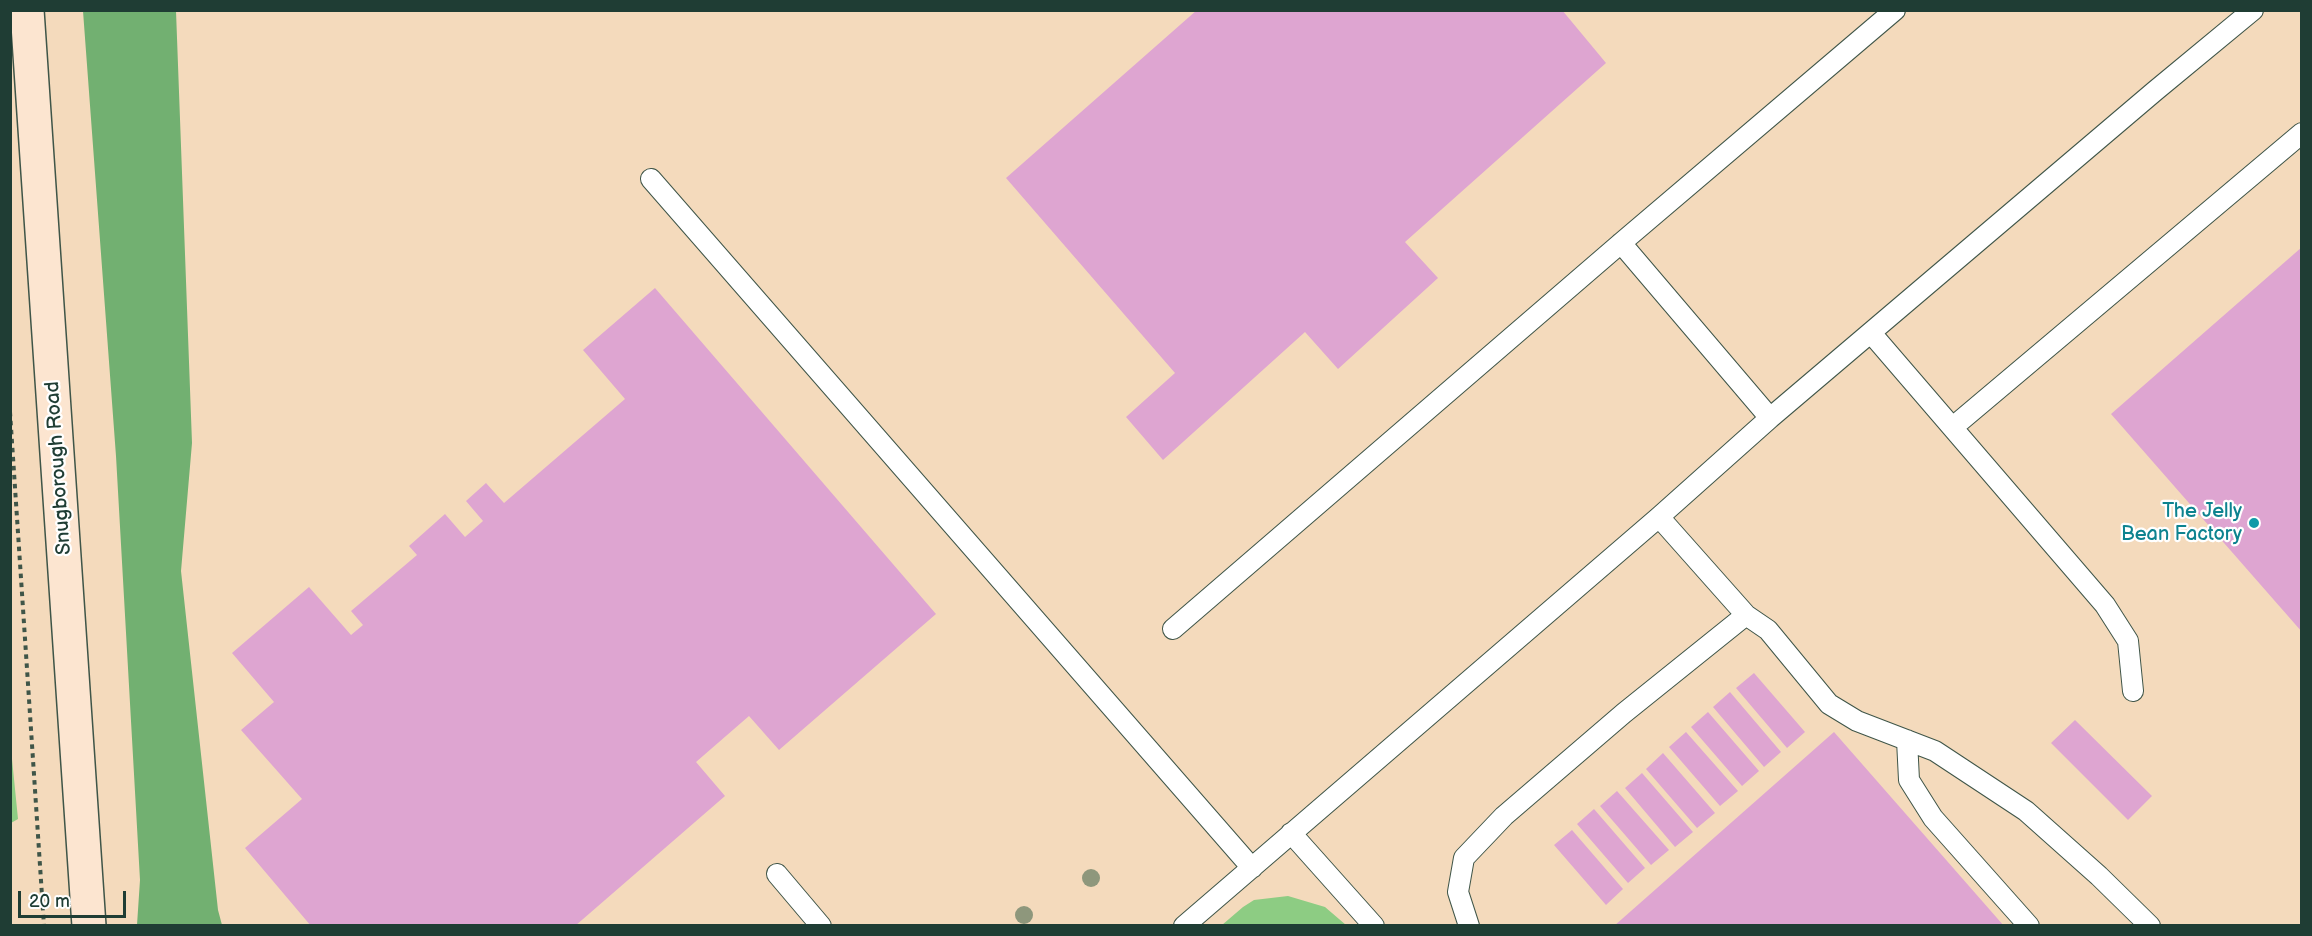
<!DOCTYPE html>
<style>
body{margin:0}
#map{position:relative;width:2312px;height:936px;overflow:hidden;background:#f4dabc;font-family:"Balsamiq Sans",sans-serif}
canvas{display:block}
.frame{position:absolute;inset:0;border:12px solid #1f3d34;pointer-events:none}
.scale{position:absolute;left:18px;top:891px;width:108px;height:27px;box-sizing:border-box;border:3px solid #1f3d34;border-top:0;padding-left:8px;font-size:18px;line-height:21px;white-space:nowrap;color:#1f3d34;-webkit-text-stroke:4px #fff;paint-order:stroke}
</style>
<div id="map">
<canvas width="2312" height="936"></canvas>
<div class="frame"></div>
<div class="scale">20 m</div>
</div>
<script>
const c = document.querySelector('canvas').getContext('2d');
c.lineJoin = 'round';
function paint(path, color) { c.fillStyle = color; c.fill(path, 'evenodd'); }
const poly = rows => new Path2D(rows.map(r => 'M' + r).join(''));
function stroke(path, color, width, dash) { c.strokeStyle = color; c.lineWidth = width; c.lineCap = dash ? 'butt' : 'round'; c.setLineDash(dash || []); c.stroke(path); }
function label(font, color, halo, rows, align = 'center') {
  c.font = font + ' "Balsamiq Sans",sans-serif'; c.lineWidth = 4.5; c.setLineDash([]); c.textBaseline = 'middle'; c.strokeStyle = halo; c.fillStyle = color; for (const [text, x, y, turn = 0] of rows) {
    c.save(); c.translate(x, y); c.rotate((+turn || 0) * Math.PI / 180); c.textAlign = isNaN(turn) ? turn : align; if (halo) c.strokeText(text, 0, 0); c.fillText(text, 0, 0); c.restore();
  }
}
paint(poly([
 [10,739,18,819,11,823,10,823],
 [1288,896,1325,907,1346,925,1222,925,1243,907,1254,900]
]), '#8dcc83');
paint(poly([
 [83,11,176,11,192,443,181,571,218,910,222,925,137,925,140,880,116,456]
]), '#72b071');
paint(poly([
 [1197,10,1562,10,1606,63,1405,242,1438,278,1338,369,1305,332,1163,460,1126,417,1175,373,1006,178],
 [2302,247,2302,632,2111,414],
 [655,288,936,614,779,750,749,716,696,762,725,796,575,926,311,926,245,848,302,799,241,730,274,702,232,653,309,587,351,635,363,625,351,611,417,555,409,546,445,514,465,537,483,521,466,501,486,483,504,503,625,399,583,350],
 [1754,673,1805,732,1787,748,1736,688],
 [1730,692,1781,752,1764,767,1713,707],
 [1708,712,1759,771,1742,786,1691,727],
 [2075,720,2152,796,2128,820,2051,743],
 [1686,732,1738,791,1720,806,1669,747],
 [1834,732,2004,926,1614,926],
 [1663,753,1715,813,1697,828,1646,769],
 [1642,773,1693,832,1675,847,1625,788],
 [1617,791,1669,850,1651,865,1600,806],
 [1594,809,1645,868,1628,883,1577,824],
 [1572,830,1623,889,1606,905,1554,845]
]), '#dea5d1');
const service = poly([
 [651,179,1252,868],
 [1621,243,1770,418],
 [1871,333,2105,605,2128,641,2133,691],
 [1953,427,2302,133],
 [1659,517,1746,615,1768,630,1829,704,1857,721,1935,751,2026,811,2099,876,2150,926],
 [1173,629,1621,243,1895,10],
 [1907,740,1909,780,1933,818,2029,926],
 [1291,833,1374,926],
 [777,874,821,926],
 [1184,926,1659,517,1770,418,2155,91,2253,10],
 [1469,926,1458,892,1464,858,1504,816,1624,713,1746,615]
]);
const secondary = poly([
 [27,10,89,926]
]);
stroke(service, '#3f5548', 22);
stroke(secondary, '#3f5548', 36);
stroke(poly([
 [10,412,44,926]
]), '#3f5548', 4, [4.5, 4.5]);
stroke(service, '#fff', 20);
stroke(secondary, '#fce5d0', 33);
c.fillStyle = '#8e977c';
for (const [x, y] of [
 [1091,878],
 [1024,915]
]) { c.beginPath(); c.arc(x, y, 9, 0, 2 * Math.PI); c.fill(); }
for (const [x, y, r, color] of [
 [2254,523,6,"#0f9aa8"]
]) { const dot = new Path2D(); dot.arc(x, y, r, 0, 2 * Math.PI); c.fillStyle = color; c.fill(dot); stroke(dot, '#fff', 2); }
label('20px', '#1f3d34', '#fff', [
 ["Snugborough Road",59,468,-94]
]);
label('20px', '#0d838f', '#fff', [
 ["The Jelly",2242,512],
 ["Bean Factory",2242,535]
], 'right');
</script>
